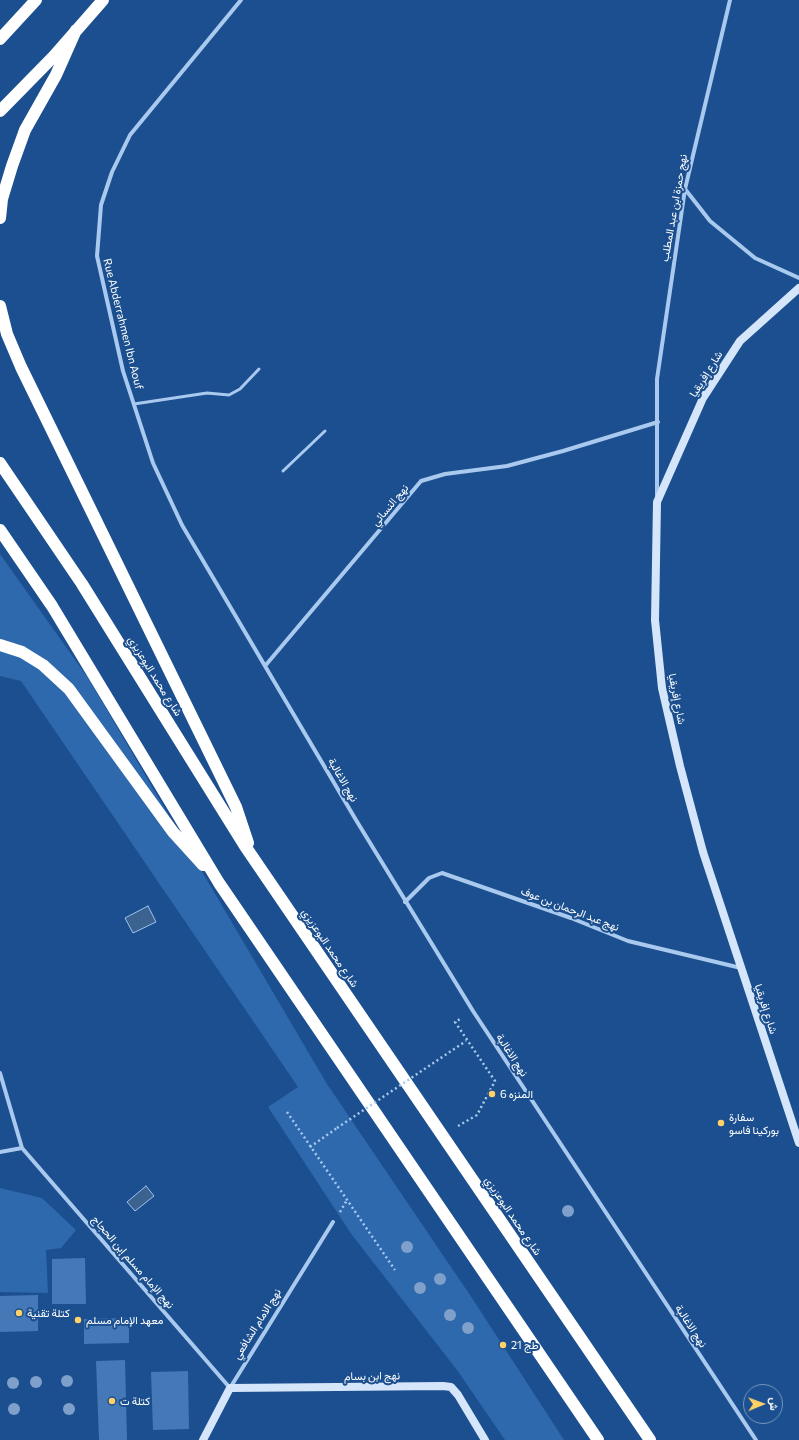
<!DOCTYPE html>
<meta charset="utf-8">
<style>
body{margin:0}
#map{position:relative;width:799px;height:1440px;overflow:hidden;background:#1b4f8f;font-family:Commissioner,Vazirmatn,sans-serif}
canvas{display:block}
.north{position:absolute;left:743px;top:1384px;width:40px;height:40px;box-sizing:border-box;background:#1b4f8f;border:1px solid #7695bc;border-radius:50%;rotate:89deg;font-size:11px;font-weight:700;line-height:16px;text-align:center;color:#fff}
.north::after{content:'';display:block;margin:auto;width:14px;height:18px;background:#ffd166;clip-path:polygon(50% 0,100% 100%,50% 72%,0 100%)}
</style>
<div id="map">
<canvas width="799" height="1440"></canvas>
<div class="north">ش</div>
</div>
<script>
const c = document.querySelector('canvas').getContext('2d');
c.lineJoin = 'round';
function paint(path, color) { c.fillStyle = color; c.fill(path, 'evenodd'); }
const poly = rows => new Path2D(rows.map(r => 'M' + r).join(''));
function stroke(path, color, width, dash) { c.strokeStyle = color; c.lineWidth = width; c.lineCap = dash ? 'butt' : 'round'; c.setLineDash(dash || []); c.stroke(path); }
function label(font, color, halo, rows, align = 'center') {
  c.font = font + ' Commissioner,Vazirmatn,sans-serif'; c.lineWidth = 4; c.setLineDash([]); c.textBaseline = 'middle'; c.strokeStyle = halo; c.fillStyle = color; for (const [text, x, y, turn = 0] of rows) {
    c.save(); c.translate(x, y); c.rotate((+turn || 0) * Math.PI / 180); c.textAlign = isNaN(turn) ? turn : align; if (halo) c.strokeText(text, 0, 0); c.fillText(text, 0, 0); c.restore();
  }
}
paint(poly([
 [0,554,88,678,327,1084,474,1301,564,1440,505,1440,457,1370,352,1235,268,1107,298,1087,21,681,0,676],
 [0,1188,42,1198,76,1230,61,1248,46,1250,48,1293,0,1292]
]), '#2e69ad');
const water = poly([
 [148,906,156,922,133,933,125,918,148,906],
 [146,1186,154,1196,135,1211,127,1202,146,1186]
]);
paint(water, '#3c6290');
stroke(water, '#9cc4f0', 1);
paint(poly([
 [85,1258,86,1304,52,1304,52,1259],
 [38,1295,38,1331,0,1332,0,1296],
 [129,1318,129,1343,84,1344,84,1319],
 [125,1360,127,1440,99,1440,96,1361],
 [188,1371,189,1429,153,1430,151,1372]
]), '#4478b7');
stroke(poly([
 [287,1112,395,1270],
 [458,1126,477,1115,495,1081,455,1022,462,1018],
 [310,1147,337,1128],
 [340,1212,347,1200]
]), '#a9c9ee', 2.5, [2, 3]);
stroke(poly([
 [134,404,207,393,229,395,240,389,259,369],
 [283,471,325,431]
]), '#a9c9ee', 3);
stroke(poly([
 [241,0,130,135,112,172,101,205,97,256,123,371,153,463,182,525,265,666],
 [685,189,710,221,755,258,799,278],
 [658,422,563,451,507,466,445,474,421,481,265,666,356,820,473,1011,756,1440],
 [657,496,657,379,685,189,730,0],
 [405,902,429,878,442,873,571,918,628,941,741,968],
 [0,1073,22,1148,230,1388,333,1222],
 [0,1152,22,1148]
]), '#a9c9ee', 4);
stroke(poly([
 [799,288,740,341,703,398,657,502,655,620,662,688,680,766,703,852,799,1143],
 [203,1440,230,1388,443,1386,451,1387,458,1395,485,1440]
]), '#d6e6fa', 8);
stroke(poly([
 [0,39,36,0],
 [0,111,54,56,103,0],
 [0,218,2,199,12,166,25,130,56,75,76,30],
 [0,306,7,334,21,367,236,807,248,843],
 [0,463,82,584,245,846,650,1440],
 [0,530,52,606,219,883,598,1440],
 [0,645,22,652,43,665,69,689,173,832,203,865]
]), '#fff', 12);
stroke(poly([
 [337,1128,466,1041]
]), '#a9c9ee', 2.5, [2, 3]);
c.fillStyle = '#7ea0ca';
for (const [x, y] of [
 [568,1211],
 [407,1247],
 [440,1279],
 [420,1288],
 [450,1315],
 [468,1328],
 [67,1381],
 [36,1382],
 [13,1383],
 [14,1409],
 [69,1409]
]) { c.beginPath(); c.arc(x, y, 6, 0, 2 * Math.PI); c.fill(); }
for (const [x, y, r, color] of [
 [492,1094,4,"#ffd166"],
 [721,1123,4,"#ffd166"],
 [19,1313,4,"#ffd166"],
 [78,1320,4,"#ffd166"],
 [503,1345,4,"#ffd166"],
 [112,1401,4,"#ffd166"]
]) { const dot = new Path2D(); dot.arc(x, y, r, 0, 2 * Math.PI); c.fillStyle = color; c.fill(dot); stroke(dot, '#1b4f8f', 1.5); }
label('11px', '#fff', '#1b4f8f', [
 ["نهج حمزة ابن عبد المطلب",674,208,-80],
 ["Rue Abderrahmen Ibn Aouf",123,324,76],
 ["شارع إفريقيا",706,374,-58],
 ["نهج النسائي",390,505,-50],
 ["شارع محمد البوعزيزي",155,676,58],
 ["شارع إفريقيا",677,699,79],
 ["نهج الاغالبة",343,780,60],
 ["نهج عبد الرحمان بن عوف",570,909,21],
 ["شارع محمد البوعزيزي",330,948,56],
 ["شارع إفريقيا",766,1009,72],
 ["نهج الاغالبة",512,1055,57],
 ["شارع محمد البوعزيزي",513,1216,56],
 ["نهج اﻹمام مسلم إبن الحجاج",133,1262,49],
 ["نهج الامام الشافعي",257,1324,-58],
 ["نهج الاغالبة",691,1326,57],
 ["نهج ابن بسام",372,1376,-1]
]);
label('11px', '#fff', '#1b4f8f', [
 ["المنزه 6",500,1094],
 ["سفارة",729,1117],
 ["بوركينا فاسو",729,1130],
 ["كتلة تقنية",27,1313],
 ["معهد الإمام مسلم",86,1320],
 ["طج 21",511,1345],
 ["كتلة ت",120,1401]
], 'left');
</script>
